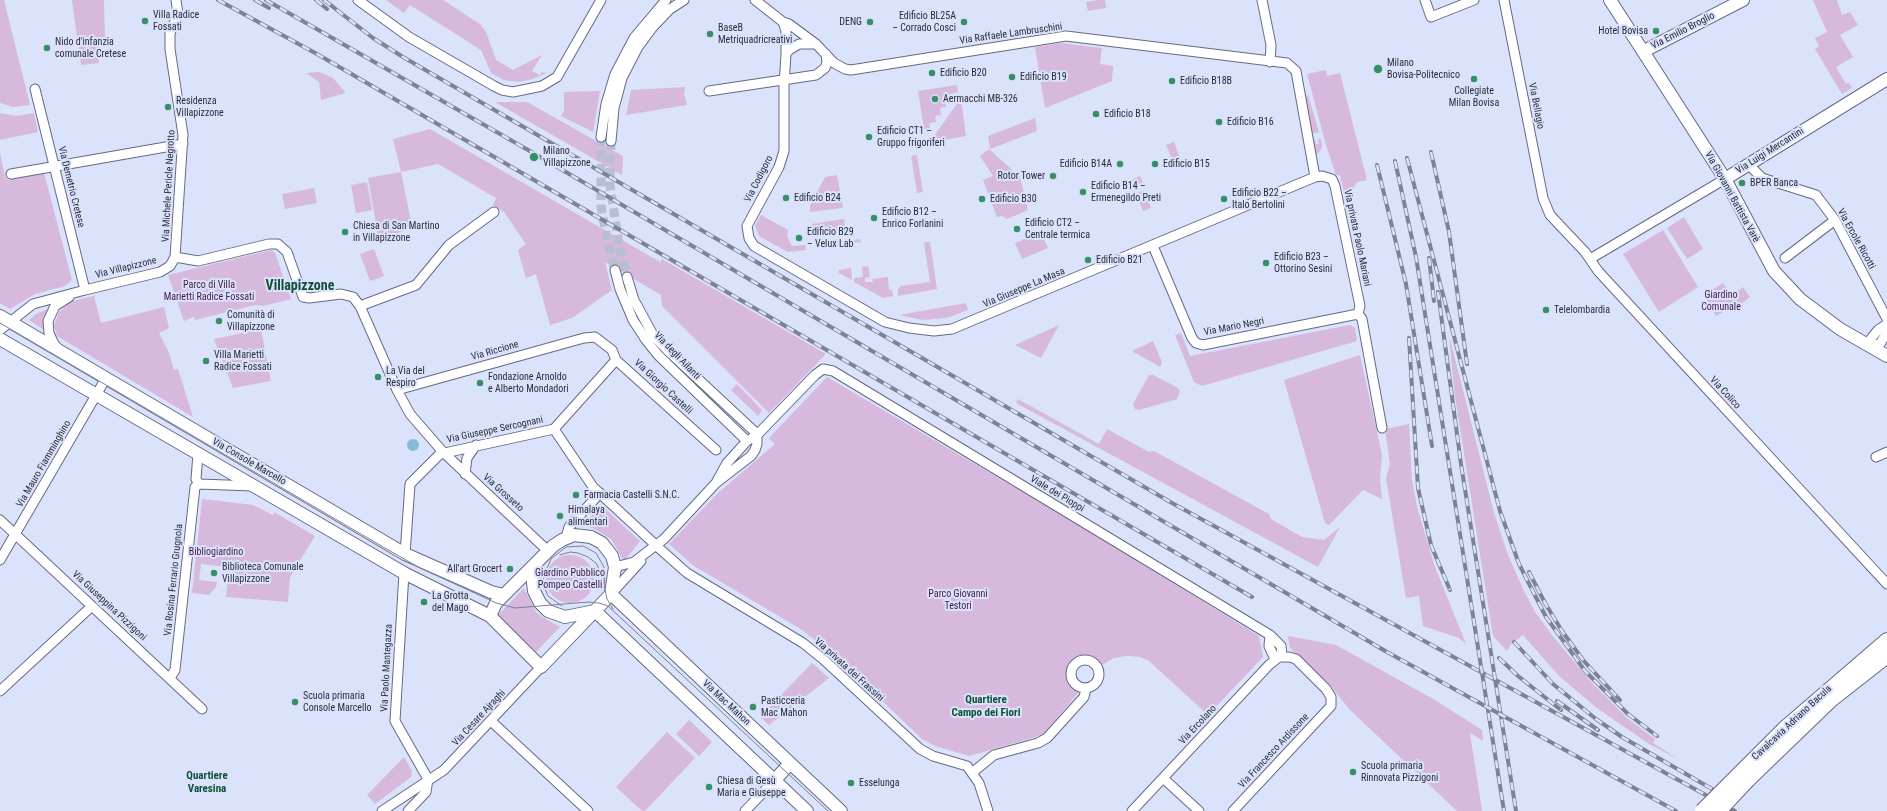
<!DOCTYPE html>
<meta charset="utf-8">
<style>
body{margin:0}
canvas{display:block;background:#dbe2fb}
</style>
<canvas width="1887" height="811"></canvas>
<script>
const c = document.querySelector('canvas').getContext('2d');
c.lineJoin = 'round';
function paint(path, color) { c.fillStyle = color; c.fill(path, 'evenodd'); }
const poly = rows => new Path2D(rows.map(r => 'M' + r).join(''));
function stroke(path, color, width, dash) { c.strokeStyle = color; c.lineWidth = width; c.lineCap = dash ? 'butt' : 'round'; c.setLineDash(dash || []); c.stroke(path); }
function label(font, color, halo, rows, align = 'center') {
  c.font = font + ' "Roboto Condensed",sans-serif'; c.lineWidth = 4; c.setLineDash([]); c.textBaseline = 'middle'; c.strokeStyle = halo; c.fillStyle = color; for (const [text, x, y, turn = 0] of rows) {
    c.save(); c.translate(x, y); c.rotate((+turn || 0) * Math.PI / 180); c.textAlign = isNaN(turn) ? turn : align; if (halo) c.strokeText(text, 0, 0); c.fillText(text, 0, 0); c.restore();
  }
}
paint(poly([
 [0,0,4,0,30,105,13,107,0,103],
 [72,0,104,0,105,42,97,43,99,63,81,65],
 [386,0,443,0,480,24,486,32,496,60,513,70,542,55,532,71,540,75,542,72,546,73,533,79,518,82,504,80,491,73,481,50,410,5,404,13],
 [1098,0,1105,0,1106,8,1088,11,1086,2],
 [1813,0,1837,0,1842,15,1850,12,1858,25,1840,35,1853,57,1836,67,1846,84,1849,83,1852,88,1842,94,1815,49,1819,46,1815,38,1827,32],
 [1061,43,1102,48,1100,64,1113,66,1112,81,1045,108,1035,47],
 [1326,70,1327,76,1340,73,1367,180,1357,182,1352,191,1344,192,1340,175,1336,175,1326,145,1307,74],
 [319,72,333,78,346,93,321,100,319,82,306,73],
 [957,85,958,92,950,94,951,100,945,101,946,107,940,108,941,115,935,116,936,122,929,123,930,128,924,129,918,91],
 [685,87,684,94,687,105,626,115,631,90],
 [600,91,593,132,561,116,564,111,564,92],
 [1308,95,1319,132,1311,134,1304,96],
 [961,98,966,136,929,143],
 [495,102,527,102,623,156,622,175],
 [0,113,16,116,34,113,38,132,0,140],
 [1035,118,1037,131,990,149,988,136],
 [430,129,660,262,662,259,826,354,769,413,662,306,661,295,605,262,612,290,572,318,550,325,536,274,526,278,518,250,526,244,504,212,493,205,496,198,438,164,401,172,412,227,391,236,378,236,368,178,401,172,393,139],
 [1318,139,1321,139,1322,146,1321,150,1315,156,1312,140,1315,140,1316,144,1319,144],
 [1174,142,1183,166,1176,169,1166,145],
 [989,149,1020,177,1028,210,1007,219,1002,216,997,217,983,180,993,176,980,156],
 [0,152,5,177,8,180,44,173,72,280,65,286,35,294,10,309,0,303],
 [917,155,923,192,917,193,911,156],
 [837,175,843,208,810,212,810,206,825,177],
 [1140,176,1143,182,1133,187,1131,180],
 [367,182,372,210,356,213,351,185],
 [314,188,317,203,285,209,282,194],
 [1144,190,1151,208,1143,211,1136,194],
 [761,215,788,230,787,236,792,246,805,245,806,250,788,252,759,236,755,226],
 [1684,217,1703,249,1687,259,1667,228],
 [844,219,845,230,813,235,812,224],
 [1663,230,1698,287,1659,312,1623,254],
 [1041,232,1048,248,1022,259,1015,243],
 [860,239,861,242,819,248,818,246],
 [924,242,930,242,937,289,898,296,898,289,900,288,900,286,930,282],
 [374,249,384,276,370,281,360,254],
 [271,250,275,253,291,299,263,306,255,305,195,320,194,317,184,321,168,275],
 [868,266,870,277,865,278,865,282,873,282,872,279,888,277,889,290,892,290,893,296,883,298,854,282,854,278,863,277,862,267],
 [851,268,852,280,839,273,839,270],
 [1723,283,1732,296,1743,287,1750,297,1735,309,1733,306,1716,316,1704,295],
 [94,296,101,323,164,307,169,328,159,333,169,353,174,370,178,369,193,417,57,336,54,325,59,312,72,301],
 [966,303,968,310,947,318,923,320,899,315],
 [50,308,44,330,29,320,36,314],
 [1059,325,1041,358,1015,345],
 [1350,325,1355,328,1357,341,1202,386,1194,382,1175,335,1181,333,1190,356],
 [261,329,271,381,233,388,214,339],
 [1449,335,1494,513,1508,555,1524,591,1535,612,1552,635,1591,682,1628,719,1655,739,1653,743,1678,759,1649,744,1597,708,1559,676,1523,635,1511,644,1507,651,1493,636,1454,390],
 [1153,341,1162,362,1160,367,1132,351],
 [1360,355,1382,455,1380,478,1382,499,1363,490,1329,525,1325,523,1284,380],
 [1149,375,1153,375,1178,388,1180,391,1177,399,1139,410,1135,409,1133,404],
 [827,377,1082,527,1259,636,1263,657,1208,715,1149,661,1140,657,1127,656,1114,658,1102,665,1095,658,1082,656,1074,659,1068,665,1067,671,1068,680,1072,687,1079,692,1043,735,969,756,935,746,922,739,830,651,799,628,694,566,669,544,718,493,775,444,769,438],
 [737,384,762,410,758,416,731,390],
 [1018,399,1099,444,1107,429,1149,452,1154,451,1269,514,1271,519,1302,537,1324,540,1340,527,1318,567,1016,403],
 [1409,424,1412,480,1417,507,1435,567,1466,644,1459,638,1423,626,1419,596,1406,598,1386,478,1390,464,1385,429],
 [202,499,253,505,273,515,274,512,315,536,290,577,288,602,226,597,229,567,201,564,199,580,217,582,216,587,209,595,192,593],
 [601,505,640,541,625,560,622,558,611,539,595,529,583,525],
 '546 579a24 24 0 1 1 48 0a24 24 0 1 1-48 0Z',
 [524,588,536,612,542,617,560,627,536,652,497,616],
 [1288,636,1336,645,1435,700,1482,730,1483,741,1470,733,1482,811,1457,811,1350,710,1330,685,1290,648],
 [812,663,829,678,769,725,760,717],
 [689,720,712,742,699,756,676,734],
 [667,732,695,758,645,811,642,811,616,787],
 [404,757,412,771,411,777,375,804,367,795]
]), '#d6b9dc');
paint(poly([
 '407 445a6 6 0 1 1 12 0a6 6 0 1 1-12 0Z'
]), '#87bbd3');
stroke(poly([
 [601,137,601,206,607,239,615,270],
 [611,141,610,185,619,245,627,277]
]), '#b8bed4', 9, [9, 4.5]);
const street = poly([
 [358,0,409,37,494,86,502,90,513,92,542,86,557,77,601,0],
 [755,0,783,22,789,24,816,44,834,63,845,69,851,70,1066,36,1287,63,1296,71,1315,177],
 [1262,0,1271,45,1270,62],
 [1425,0,1431,17,1474,0],
 [1504,0,1543,198,1550,215,1585,252,1598,271,1887,584],
 [783,22,786,31,786,54,784,85,784,151,779,167,747,226,749,238,754,246,885,322,909,328,934,331,952,329,1315,177,1322,176,1332,179,1335,186,1360,306,1358,314],
 [786,54,789,50,799,44,816,44],
 [35,89,85,290],
 [709,91,816,75,825,68,827,63,826,54],
 [601,137,606,104,615,74,634,38,666,0],
 [611,141,614,108,622,78,638,47,652,28,670,9,684,0],
 [1750,163,1753,169,1762,178,1816,195,1835,220,1887,319],
 [11,174,183,144],
 [1153,246,1192,338,1196,343,1203,345,1358,314],
 [175,257,198,261,269,244,278,244,287,252,303,297,309,298,341,294,353,297,360,306,397,390,410,414,443,452,548,551],
 [1785,258,1835,220],
 [1590,259,1725,179],
 [615,270,620,289,633,320,646,340,658,355,747,441],
 [360,306,416,285,449,245,494,212],
 [1358,314,1362,319,1382,428],
 [1887,324,1878,330,1870,340,1869,346,1880,344,1887,332],
 [0,330,33,304,85,290,160,272,170,266,175,257,183,135,170,49,170,33,178,14,176,0],
 [59,350,54,344,49,333,48,321,55,306,69,297],
 [397,390,584,338,595,337,612,350,616,360,716,450],
 [554,429,593,487,660,549,687,573,803,643,823,659,920,749,933,756,967,766,979,783,988,811],
 [554,429,616,360],
 [198,454,196,479,199,484],
 [1876,457,1887,452],
 [465,474,467,458,476,445],
 [716,483,727,463,747,441,757,435,815,375,823,369,833,371,1270,635,1281,646,1282,656],
 [0,520,202,709],
 [566,538,569,527,600,493],
 [405,554,410,484,440,454,554,429],
 [0,560,106,378],
 [615,567,634,562,664,539,716,483,751,456,755,450,757,444,757,435,755,432,667,350,653,335,634,300,627,277],
 [404,573,395,721,428,779],
 [611,594,641,561],
 [1270,635,1269,646,1275,659],
 '1071 674a14 14 0 1 1 28 0a14 14 0 1 1-28 0Z',
 [170,678,175,670,195,487,199,484,253,486],
 [0,691,92,606],
 [491,721,588,811],
 [973,772,994,755,1038,743,1047,738,1084,697,1086,689],
 [1163,778,1199,811],
 [382,811,444,770,541,667],
 [408,811,426,792,428,779],
 [745,811,775,780],
 [1132,811,1269,665,1279,657,1289,657,1296,659,1326,689,1331,697,1331,706,1233,811]
]);
const secondary = poly([
 [1610,0,1725,179,1774,271,1800,299,1840,329,1887,356],
 [1644,51,1743,0],
 [1725,179,1887,79],
 [0,316,405,554,491,592,504,595],
 [0,339,404,573,490,616,541,667,611,594,615,567,612,556,602,543,591,537,574,535,562,540,553,546,496,603,490,616],
 [535,565,533,582,534,591,540,603,548,611,565,617,595,611],
 [611,594,841,811],
 [595,611,807,811],
 [775,780,790,763]
]);
const primary = poly([
 [1739,774,1786,727,1887,640],
 [1748,780,1831,700,1887,656]
]);
stroke(street, '#646a86', 11);
stroke(secondary, '#646a86', 14);
stroke(primary, '#646a86', 16);
stroke(street, '#fff', 9);
stroke(secondary, '#fff', 12);
stroke(primary, '#fff', 14);
stroke(poly([
 [0,323,378,544,420,568,466,589,496,603,515,608,588,602,599,603,608,606,828,811],
 [560,555,570,552,578,553,588,557,596,563,602,575,607,599,613,609],
 [562,606,548,596,545,589,543,577,551,559,566,547,583,546,596,553,604,567,605,588]
]), '#7d8294', 1);
const rail = poly([
 [218,0,317,54,1252,597],
 [255,0,269,8],
 [266,0,535,154,1387,652,1676,811],
 [316,0,327,9],
 [324,0,373,38,403,57,1172,503,1735,811],
 [1431,152,1449,232,1467,364],
 [1407,158,1500,511,1519,564,1546,617,1585,671,1628,714,1657,736],
 [1395,161,1416,257,1504,811],
 [1377,165,1406,284,1432,446],
 [1429,258,1434,301],
 [1438,292,1461,464,1516,811],
 [1409,338,1418,488,1431,545,1450,590],
 [1529,572,1545,603,1562,631,1583,660,1620,700],
 [1514,642,1553,684,1596,719,1622,737,1712,789],
 [1499,658,1518,676,1561,710],
 [1557,701,1598,730]
]);
stroke(rail, '#7d8294', 4);
stroke(rail, '#dbe2fb', 2.5, [8]);
const primaryBridge = poly([
 [1702,811,1739,774],
 [1719,811,1748,780]
]);
stroke(primaryBridge, '#646a86', 16, []);
stroke(primaryBridge, '#fff', 14);
for (const [x, y, r, color] of [
 [145,21,4,"#379065"],
 [870,22,4,"#379065"],
 [964,22,4,"#379065"],
 [1656,31,4,"#379065"],
 [710,34,4,"#379065"],
 [47,48,4,"#379065"],
 [1378,69,5,"#379065"],
 [932,73,4,"#379065"],
 [1012,77,4,"#379065"],
 [1474,79,4,"#379065"],
 [1172,81,4,"#379065"],
 [935,99,4,"#379065"],
 [168,107,4,"#379065"],
 [1096,114,4,"#379065"],
 [1219,122,4,"#379065"],
 [869,137,4,"#379065"],
 [534,157,5,"#379065"],
 [1120,164,4,"#379065"],
 [1155,164,4,"#379065"],
 [1053,176,4,"#379065"],
 [1742,183,4,"#379065"],
 [1083,192,4,"#379065"],
 [786,198,4,"#379065"],
 [982,199,4,"#379065"],
 [1224,199,4,"#379065"],
 [874,218,4,"#379065"],
 [1017,229,4,"#379065"],
 [345,232,4,"#379065"],
 [799,238,4,"#379065"],
 [1088,260,4,"#379065"],
 [1266,263,4,"#379065"],
 [1546,310,4,"#379065"],
 [219,321,4,"#379065"],
 [206,361,4,"#379065"],
 [378,377,4,"#379065"],
 [480,383,4,"#379065"],
 [576,495,4,"#379065"],
 [560,516,4,"#379065"],
 [510,569,4,"#379065"],
 [214,573,4,"#379065"],
 [424,602,4,"#379065"],
 [295,702,4,"#379065"],
 [753,707,4,"#379065"],
 [1353,772,4,"#379065"],
 [851,783,4,"#379065"],
 [709,787,4,"#379065"]
]) { const dot = new Path2D(); dot.arc(x, y, r, 0, 2 * Math.PI); c.fillStyle = color; c.fill(dot); stroke(dot, '#dbe2fb', 1.5); }
label('10px', '#2a2d39', '#dbe2fb', [
 ["Villa Radice",153,15],
 ["Fossati",153,27],
 ["Edificio BL25A",956,16,"right"],
 ["– Corrado Cosci",956,28,"right"],
 ["DENG",862,22,"right"],
 ["BaseB",718,28],
 ["Metriquadricreativi",718,40],
 ["Hotel Bovisa",1648,31,"right"],
 ["Nido d'infanzia",55,42],
 ["comunale Cretese",55,54],
 ["Milano",1387,63],
 ["Bovisa-Politecnico",1387,75],
 ["Edificio B20",940,73],
 ["Edificio B19",1020,77],
 ["Edificio B18B",1180,81],
 ["Collegiate",1474,91,"center"],
 ["Milan Bovisa",1474,103,"center"],
 ["Aermacchi MB-326",943,99],
 ["Residenza",176,101],
 ["Villapizzone",176,113],
 ["Edificio B18",1104,114],
 ["Edificio B16",1227,122],
 ["Edificio CT1 –",877,131],
 ["Gruppo frigoriferi",877,143],
 ["Milano",543,151],
 ["Villapizzone",543,163],
 ["Edificio B14A",1112,164,"right"],
 ["Edificio B15",1163,164],
 ["Rotor Tower",1045,176,"right"],
 ["BPER Banca",1750,183],
 ["Edificio B14 –",1091,186],
 ["Ermenegildo Preti",1091,198],
 ["Edificio B22 –",1232,193],
 ["Italo Bertolini",1232,205],
 ["Edificio B24",794,198],
 ["Edificio B30",990,199],
 ["Edificio B12 –",882,212],
 ["Enrico Forlanini",882,224],
 ["Edificio CT2 –",1025,223],
 ["Centrale termica",1025,235],
 ["Chiesa di San Martino",353,226],
 ["in Villapizzone",353,238],
 ["Edificio B29",807,232],
 ["– Velux Lab",807,244],
 ["Edificio B23 –",1274,257],
 ["Ottorino Sesini",1274,269],
 ["Edificio B21",1096,260],
 ["Telelombardia",1554,310],
 ["Comunità di",227,315],
 ["Villapizzone",227,327],
 ["Villa Marietti",214,355],
 ["Radice Fossati",214,367],
 ["La Via del",386,371],
 ["Respiro",386,383],
 ["Fondazione Arnoldo",488,377],
 ["e Alberto Mondadori",488,389],
 ["Farmacia Castelli S.N.C.",584,495],
 ["Himalaya",568,510],
 ["alimentari",568,522],
 ["Biblioteca Comunale",222,567],
 ["Villapizzone",222,579],
 ["All'art Grocert",502,569,"right"],
 ["La Grotta",432,596],
 ["del Mago",432,608],
 ["Scuola primaria",303,696],
 ["Console Marcello",303,708],
 ["Pasticceria",761,701],
 ["Mac Mahon",761,713],
 ["Scuola primaria",1361,766],
 ["Rinnovata Pizzigoni",1361,778],
 ["Chiesa di Gesù",717,781],
 ["Maria e Giuseppe",717,793],
 ["Esselunga",859,783]
], 'left');
label('10px', '#2a2d39', '#dbe2fb', [
 ["Via Emilio Broglio",1683,31,-27],
 ["Via Raffaele Lambruschini",1011,34,-8],
 ["Via Bellagio",1536,106,79],
 ["Via Luigi Mercantini",1770,151,-32],
 ["Via Codigoro",759,179,-63],
 ["Via Michele Pericle Negrotto",169,186,-87],
 ["Via Demetrio Cretese",71,187,76],
 ["Via Giovanni Battista Varè",1732,197,61],
 ["Via privata Paolo Mariani",1357,238,78],
 ["Via Ercole Ricotti",1856,239,61],
 ["Via Villapizzone",126,268,-14],
 ["Via Giuseppe La Masa",1024,288,-23],
 ["Via Mario Negri",1234,327,-11],
 ["Via Riccione",495,351,-16],
 ["Via degli Ailanti",677,356,46],
 ["Via Giorgio Castelli",663,387,43],
 ["Via Colico",1725,393,47],
 ["Via Giuseppe Sercognani",495,430,-12],
 ["Via Console Marcello",249,462,30],
 ["Via Mauro Fiamminghino",44,464,-60],
 ["Via Grosseto",503,493,42],
 ["Viale dei Pioppi",1057,494,31],
 ["Via Rosina Ferrario Grugnola",174,580,-84],
 ["Via Giuseppina Pizzigoni",109,606,43],
 ["Via Paolo Mantegazza",387,668,-87],
 ["Via privata dei Frassini",849,670,42],
 ["Via Mac Mahon",726,703,43],
 ["Via Cesare Ajraghi",479,718,-47],
 ["Cavalcavia Adriano Bacula",1792,723,-43],
 ["Via Ercolano",1198,725,-47],
 ["Via Francesco Ardissone",1274,751,-47]
]);
label('10px', '#401848', '#dbe2fb', [
 ["Parco di Villa",209,285],
 ["Marietti Radice Fossati",209,297],
 ["Giardino",1721,295],
 ["Comunale",1721,307],
 ["Bibliogiardino",216,552],
 ["Giardino Pubblico",570,573],
 ["Pompeo Castelli",570,585],
 ["Parco Giovanni",958,594],
 ["Testori",958,606]
]);
label('bold 11px', '#0f5034', '#dbe2fb', [
 ["Quartiere",986,700],
 ["Campo dei Fiori",986,713],
 ["Quartiere",207,776],
 ["Varesina",207,789]
]);
label('bold 14px', '#0f5034', '#dbe2fb', [
 ["Villapizzone",300,286]
]);
</script>
